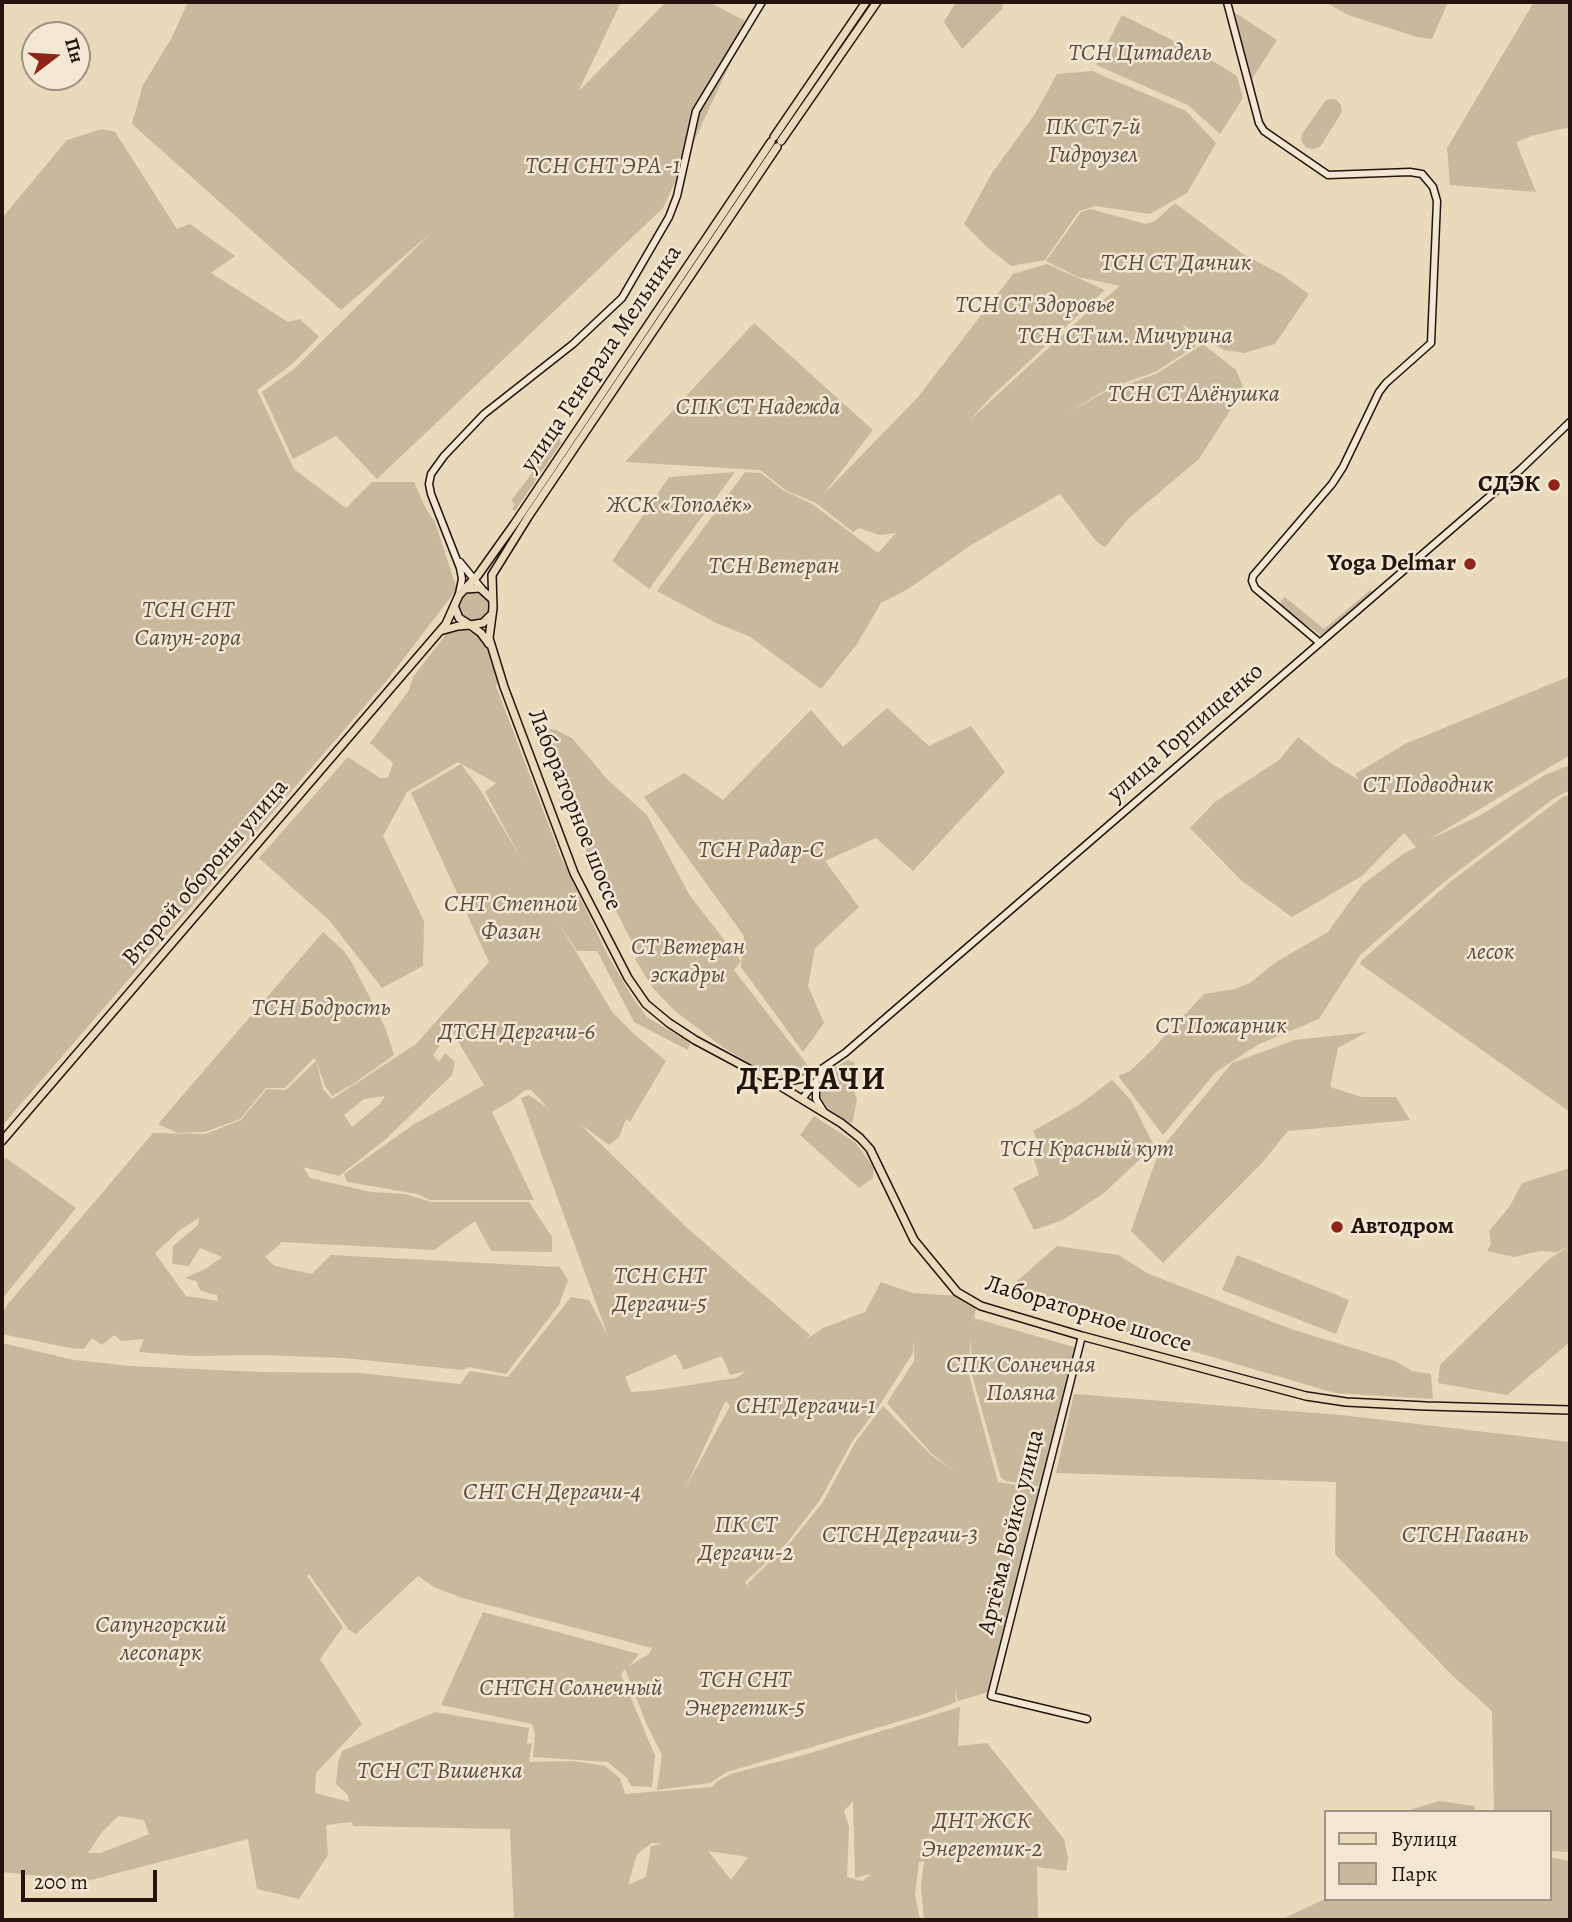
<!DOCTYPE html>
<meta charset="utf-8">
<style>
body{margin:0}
#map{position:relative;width:1572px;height:1922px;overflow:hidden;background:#e9dabc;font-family:Alegreya,serif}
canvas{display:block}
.frame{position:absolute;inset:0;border:4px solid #23140e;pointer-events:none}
.legend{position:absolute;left:1324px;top:1810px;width:228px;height:91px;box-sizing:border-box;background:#f1e7d3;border:2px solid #9f9384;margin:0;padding:9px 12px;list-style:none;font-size:21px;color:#23140e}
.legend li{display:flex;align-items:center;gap:14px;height:35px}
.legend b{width:35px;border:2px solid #9f9384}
.north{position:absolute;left:21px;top:21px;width:70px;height:70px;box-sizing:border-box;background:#f1e7d3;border:2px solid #9f9384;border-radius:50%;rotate:73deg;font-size:19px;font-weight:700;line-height:28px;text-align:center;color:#23140e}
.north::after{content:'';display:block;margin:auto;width:24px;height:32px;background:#8f2418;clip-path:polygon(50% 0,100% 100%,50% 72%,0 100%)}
.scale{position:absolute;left:21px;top:1870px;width:136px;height:32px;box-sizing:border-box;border:4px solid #23140e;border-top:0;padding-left:9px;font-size:21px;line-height:24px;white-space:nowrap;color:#23140e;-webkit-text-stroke:5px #f1e7d3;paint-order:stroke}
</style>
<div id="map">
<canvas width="1572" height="1922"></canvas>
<div class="frame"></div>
<ul class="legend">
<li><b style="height:9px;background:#e9dabc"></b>Вулиця</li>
<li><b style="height:19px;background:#c7b89e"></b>Парк</li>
</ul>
<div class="north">Пн</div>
<div class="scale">200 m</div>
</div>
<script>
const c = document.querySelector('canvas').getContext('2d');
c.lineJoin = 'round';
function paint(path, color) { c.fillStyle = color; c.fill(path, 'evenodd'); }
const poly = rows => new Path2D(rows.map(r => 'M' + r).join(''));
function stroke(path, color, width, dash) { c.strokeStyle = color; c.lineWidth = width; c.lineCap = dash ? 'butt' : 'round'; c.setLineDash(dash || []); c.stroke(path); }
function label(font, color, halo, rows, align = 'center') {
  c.font = font + ' Alegreya,serif'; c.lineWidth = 5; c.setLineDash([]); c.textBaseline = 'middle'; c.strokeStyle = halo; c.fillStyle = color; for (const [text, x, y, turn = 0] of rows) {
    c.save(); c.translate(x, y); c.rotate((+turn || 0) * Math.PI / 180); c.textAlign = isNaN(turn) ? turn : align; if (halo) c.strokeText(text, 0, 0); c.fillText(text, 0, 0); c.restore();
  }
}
paint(poly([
 [188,2,621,2,578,92,666,2,709,2,749,23,663,208,377,479,336,436,293,459,262,392,294,369,431,233,341,310,132,124,143,85,171,39],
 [956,2,1004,2,1002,9,962,49,944,22],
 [1325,2,1448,2,1432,39,1417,37,1348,15],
 [1534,2,1570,2,1570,127,1531,136,1516,142,1536,192,1450,185,1447,148],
 [1234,12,1277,40,1252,79],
 [1122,15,1208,58,1237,76,1243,98,1220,134,1188,105,1096,65],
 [1092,71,1186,111,1216,143,1187,193,1150,214,1095,206,1079,211,1045,260,1011,266,987,247,964,224,992,173,1035,114,1057,74],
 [1332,99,1337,100,1341,105,1342,112,1320,147,1313,149,1306,148,1301,140,1302,134,1326,100],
 [102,129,115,132,177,229,190,224,235,256,211,273,288,322,300,319,319,337,291,365,257,390,294,469,346,508,372,482,414,482,426,509,435,522,457,589,388,679,2,1126,2,218,67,140],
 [770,149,772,150,486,571,485,570],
 [1175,203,1243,254,1284,276,1309,294,1275,344,1244,353,1224,350,1182,324,1196,346,1155,372,1107,389,1068,413,1105,392,1156,374,1203,344,1236,370,1244,389,1199,459,1129,518,1105,547,1096,541,1060,494,971,545,908,589,881,603,857,644,821,689,749,636,718,624,657,591,745,472,761,473,783,490,812,504,878,553,896,533,880,535,859,528,853,532,816,503,787,491,760,470,625,462,754,323,873,430,823,495,918,397,1013,274,1047,264,1105,290,990,398,969,421,1082,317,1120,286,1078,277,1046,261,1081,212,1090,209,1146,224,1155,221],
 [559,437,561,443,515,511,512,509,515,504,511,501],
 [735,472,649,589,612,561,669,477],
 [1291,589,1285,597,1324,629,1368,592,1371,590,1373,595,1326,635,1322,636,1280,606,1281,601],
 '459 607a16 16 0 1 1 32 0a16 16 0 1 1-32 0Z',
 [465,629,483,640,488,647,499,678,496,686,560,855,607,954,631,995,647,1017,690,1043,688,1050,634,1022,597,951,577,951,558,922,613,1013,634,1034,666,1061,630,1122,626,1119,619,1137,609,1145,579,1123,685,1226,810,1335,804,1341,823,1328,865,1312,881,1282,913,1293,958,1296,976,1308,972,1330,974,1318,1077,1348,1042,1487,1006,1481,1001,1478,972,1375,971,1338,968,1371,998,1482,1041,1489,991,1691,958,1701,955,1689,956,1702,924,1714,727,1772,710,1783,657,1790,662,1755,647,1725,625,1669,621,1674,655,1756,652,1787,631,1786,627,1778,608,1762,533,1757,535,1734,532,1724,441,1705,483,1612,639,1654,629,1666,649,1654,652,1648,462,1598,434,1587,418,1576,356,1634,349,1630,309,1574,307,1576,343,1627,320,1659,362,1724,316,1773,315,1793,349,1802,348,1795,336,1784,338,1762,342,1751,435,1712,529,1728,527,1744,532,1743,529,1762,573,1761,605,1766,620,1778,625,1794,712,1787,717,1781,734,1773,797,1757,960,1707,958,1746,987,1743,1064,1839,1068,1858,1066,1871,1037,1867,1038,1920,924,1920,921,1886,924,1861,919,1862,915,1895,920,1920,514,1920,510,1829,508,1829,353,1826,352,1822,326,1825,328,1855,299,1899,257,1889,248,1839,87,1881,2,1872,2,1343,74,1360,131,1366,260,1372,361,1373,460,1384,470,1371,508,1377,571,1297,589,1300,608,1336,521,1098,529,1095,549,1109,531,1090,525,1090,514,1099,492,1112,534,1200,430,1200,417,1194,347,1182,344,1174,413,1125,484,1085,447,1023,449,1032,433,1055,439,1062,445,1053,455,1062,452,1075,386,1139,339,1176,303,1167,310,1178,371,1192,405,1194,431,1202,529,1202,552,1237,552,1252,491,1251,475,1221,434,1250,282,1242,265,1257,275,1266,312,1274,331,1255,560,1267,568,1280,559,1305,506,1374,469,1367,462,1370,343,1358,259,1355,192,1356,139,1352,144,1339,121,1341,114,1335,102,1345,92,1338,84,1349,70,1348,2,1334,2,1315,7,1305,153,1133,205,1134,241,1120,267,1089,286,1090,316,1061,314,1058,285,1088,266,1088,240,1119,205,1132,178,1133,158,1124,323,932,344,951,352,963,385,1027,394,1055,353,1084,332,1096,325,1086,316,1061,323,1089,332,1099,416,1044,489,962,411,793,461,764,481,791,522,860,485,792,496,783,458,762,407,792,383,836,424,921,423,966,382,988,329,920,259,858,348,757,380,778,388,778,393,763,370,743,409,690,413,677,447,633,456,630],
 [385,1096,380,1104,352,1127,344,1115,364,1099],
 [199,1218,198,1225,173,1246,172,1264,189,1266,200,1248,222,1257,207,1268,185,1278,196,1281,201,1291,217,1295,218,1301,186,1296,155,1253,180,1230],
 [914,1340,914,1361,887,1403,931,1453,954,1471,931,1455,883,1406,855,1443,823,1502,791,1542,748,1583,748,1586,745,1582,786,1544,820,1500,852,1442,881,1403,913,1353],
 [676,1354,684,1370,722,1356,730,1375,746,1371,736,1378,657,1390,631,1392,625,1377],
 [726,1401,730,1406,685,1489,725,1402],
 [853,1801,855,1878,871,1874,863,1881,847,1877,849,1827,844,1811],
 [118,1816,144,1820,149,1834,101,1853,88,1853,102,1832],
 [652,1843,663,1844,651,1846,646,1877,628,1885,637,1854],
 [708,1851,748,1857,731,1880],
 [1570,676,1570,755,1428,840,1479,816,1545,775,1570,765,1570,790,1553,799,1444,882,1360,955,1319,1019,1259,1044,1216,1072,1163,1135,1118,1076,1130,1071,1149,1053,1204,994,1235,989,1250,983,1276,962,1328,932,1362,885,1403,854,1416,847,1404,833,1362,876,1292,917,1242,881,1190,828,1215,802,1279,760,1298,737,1329,762,1359,780,1355,774,1405,744],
 [887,708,929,746,971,726,1005,772,913,871,876,838,825,861,859,907,815,948,808,986,824,1023,803,1052,741,967,744,936,644,797,684,773,723,800,811,710,843,747],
 [538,728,556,730,572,738,608,780,647,815,690,896,741,961,734,970,809,1067,769,1075,724,1048,675,1011,653,988,635,959,639,956,580,839,552,777],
 [1570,795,1570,1112,1360,964,1361,961,1449,883,1564,796],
 [1367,1032,1338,1048,1330,1087,1361,1097,1396,1097,1410,1120,1288,1131,1261,1164,1163,1263,1131,1231,1159,1151,1232,1063,1295,1040],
 [848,1060,855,1063,855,1095,857,1098,853,1121,851,1123,828,1110,820,1096,824,1079,834,1068],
 [1112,1080,1131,1100,1154,1146,1104,1193,1063,1220,1034,1230,1013,1188,1039,1175,1033,1156,1043,1152,1033,1131,1079,1105],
 [814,1116,855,1142,874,1168,873,1178,859,1188,800,1135],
 [6,1158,76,1208,2,1299,2,1163],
 [1570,1168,1570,1342,1507,1395,1438,1383,1440,1365,1548,1260,1569,1246,1557,1252,1540,1251,1514,1257,1487,1251,1491,1244,1489,1231,1510,1206,1522,1183],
 [1057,1246,1118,1255,1149,1274,1291,1329,1395,1361,1412,1371,1431,1374,1433,1399,1335,1393,1001,1295],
 [1237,1255,1349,1300,1336,1334,1222,1290],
 [1074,1394,1341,1415,1570,1442,1570,1852,1549,1851,1549,1812,1494,1812,1492,1711,1452,1675,1335,1554,1336,1482,1056,1473],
 [1439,1801,1474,1806,1476,1812,1403,1812],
 [1549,1857,1570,1861,1570,1920,1280,1920,1325,1899,1549,1899]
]), '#c7b89e');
const secondary = poly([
 [1227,2,1259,123,1264,131,1328,175,1410,172,1422,174,1433,187,1437,201,1431,343,1386,383,1379,392,1343,467,1332,484,1253,576,1252,581,1255,588,1320,643],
 [460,562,482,589],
 [459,594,462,579,460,568,431,494,429,484,431,474,444,456,484,414,573,344,622,298,669,217,677,196,696,111,762,2],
 [777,1084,810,1077,845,1053,1520,470,1570,422],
 [816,1084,816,1099,824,1112],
 [802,1099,824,1071],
 [1082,1336,991,1696,1087,1719]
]);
const primary = poly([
 [774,137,866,2],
 [781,141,877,2],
 [777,147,528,517,492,575,493,608,489,638,504,687,574,873,628,978,646,1004,669,1023,695,1040,777,1084,841,1123,860,1138,870,1149,914,1240,957,1292,981,1306,1082,1336,1306,1396,1346,1402,1426,1406,1570,1410],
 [465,589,480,588,491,598],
 [455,608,459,618,470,625,483,623,490,616],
 [440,631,458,626,470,625,481,633,489,644],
 [2,1141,446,624,459,595,478,575,515,523,771,142]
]);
stroke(secondary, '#23140e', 9);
stroke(primary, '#23140e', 10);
stroke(secondary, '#f1e7d3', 6);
stroke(primary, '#e9dabc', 7);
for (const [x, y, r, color] of [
 [1554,485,7,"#8f2418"],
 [1470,564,7,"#8f2418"],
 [1337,1227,7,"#8f2418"]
]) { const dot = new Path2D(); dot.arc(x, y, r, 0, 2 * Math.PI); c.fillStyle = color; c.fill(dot); stroke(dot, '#f1e7d3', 2.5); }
label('italic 24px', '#5c4d40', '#f1e7d3', [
 ["ТСН Цитадель",1140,54],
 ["ПК СТ 7-й",1093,128],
 ["Гидроузел",1093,156],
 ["ТСН СНТ ЭРА -1",603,167],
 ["ТСН СТ Дачник",1176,264],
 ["ТСН СТ Здоровье",1035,306],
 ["ТСН СТ им. Мичурина",1125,337],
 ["ТСН СТ Алёнушка",1194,395],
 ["СПК СТ Надежда",758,408],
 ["ЖСК «Тополёк»",679,506],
 ["ТСН Ветеран",774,567],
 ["ТСН СНТ",188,611],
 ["Сапун-гора",188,639],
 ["СТ Подводник",1428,786],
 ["ТСН Радар-С",761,851],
 ["СНТ Степной",511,905],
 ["Фазан",511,933],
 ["СТ Ветеран",688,948],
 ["эскадры",688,976],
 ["лесок",1491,953],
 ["ТСН Бодрость",321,1009],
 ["СТ Пожарник",1221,1027],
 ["ДТСН Дергачи-6",517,1033],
 ["ТСН Красный кут",1087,1150],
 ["ТСН СНТ",660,1277],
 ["Дергачи-5",660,1305],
 ["СПК Солнечная",1021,1366],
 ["Поляна",1021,1394],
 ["СНТ Дергачи-1",806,1407],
 ["СНТ СН Дергачи-4",552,1493],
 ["ПК СТ",746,1526],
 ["Дергачи-2",746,1554],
 ["СТСН Дергачи-3",900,1536],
 ["СТСН Гавань",1465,1536],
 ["Сапунгорский",161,1626],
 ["лесопарк",161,1654],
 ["ТСН СНТ",745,1681],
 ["Энергетик-5",745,1709],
 ["СНТСН Солнечный",571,1689],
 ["ТСН СТ Вишенка",440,1772],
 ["ДНТ ЖСК",982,1822],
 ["Энергетик-2",982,1850]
]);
label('24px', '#23140e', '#f1e7d3', [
 ["улица Генерала Мельника",602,359,-56],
 ["улица Горпищенко",1186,733,-41],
 ["Лабораторное шоссе",574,810,68],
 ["Второй обороны улица",206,873,-49],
 ["Лабораторное шоссе",1088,1315,17],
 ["Артёма Бойко улица",1012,1532,-76]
]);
label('bold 24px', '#23140e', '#f1e7d3', [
 ["СДЭК",1540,485],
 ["Yoga Delmar",1456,564],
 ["Автодром",1351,1227,"left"]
], 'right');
c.letterSpacing = '2px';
label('bold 32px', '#23140e', '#f1e7d3', [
 ["ДЕРГАЧИ",812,1081]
]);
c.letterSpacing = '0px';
</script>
